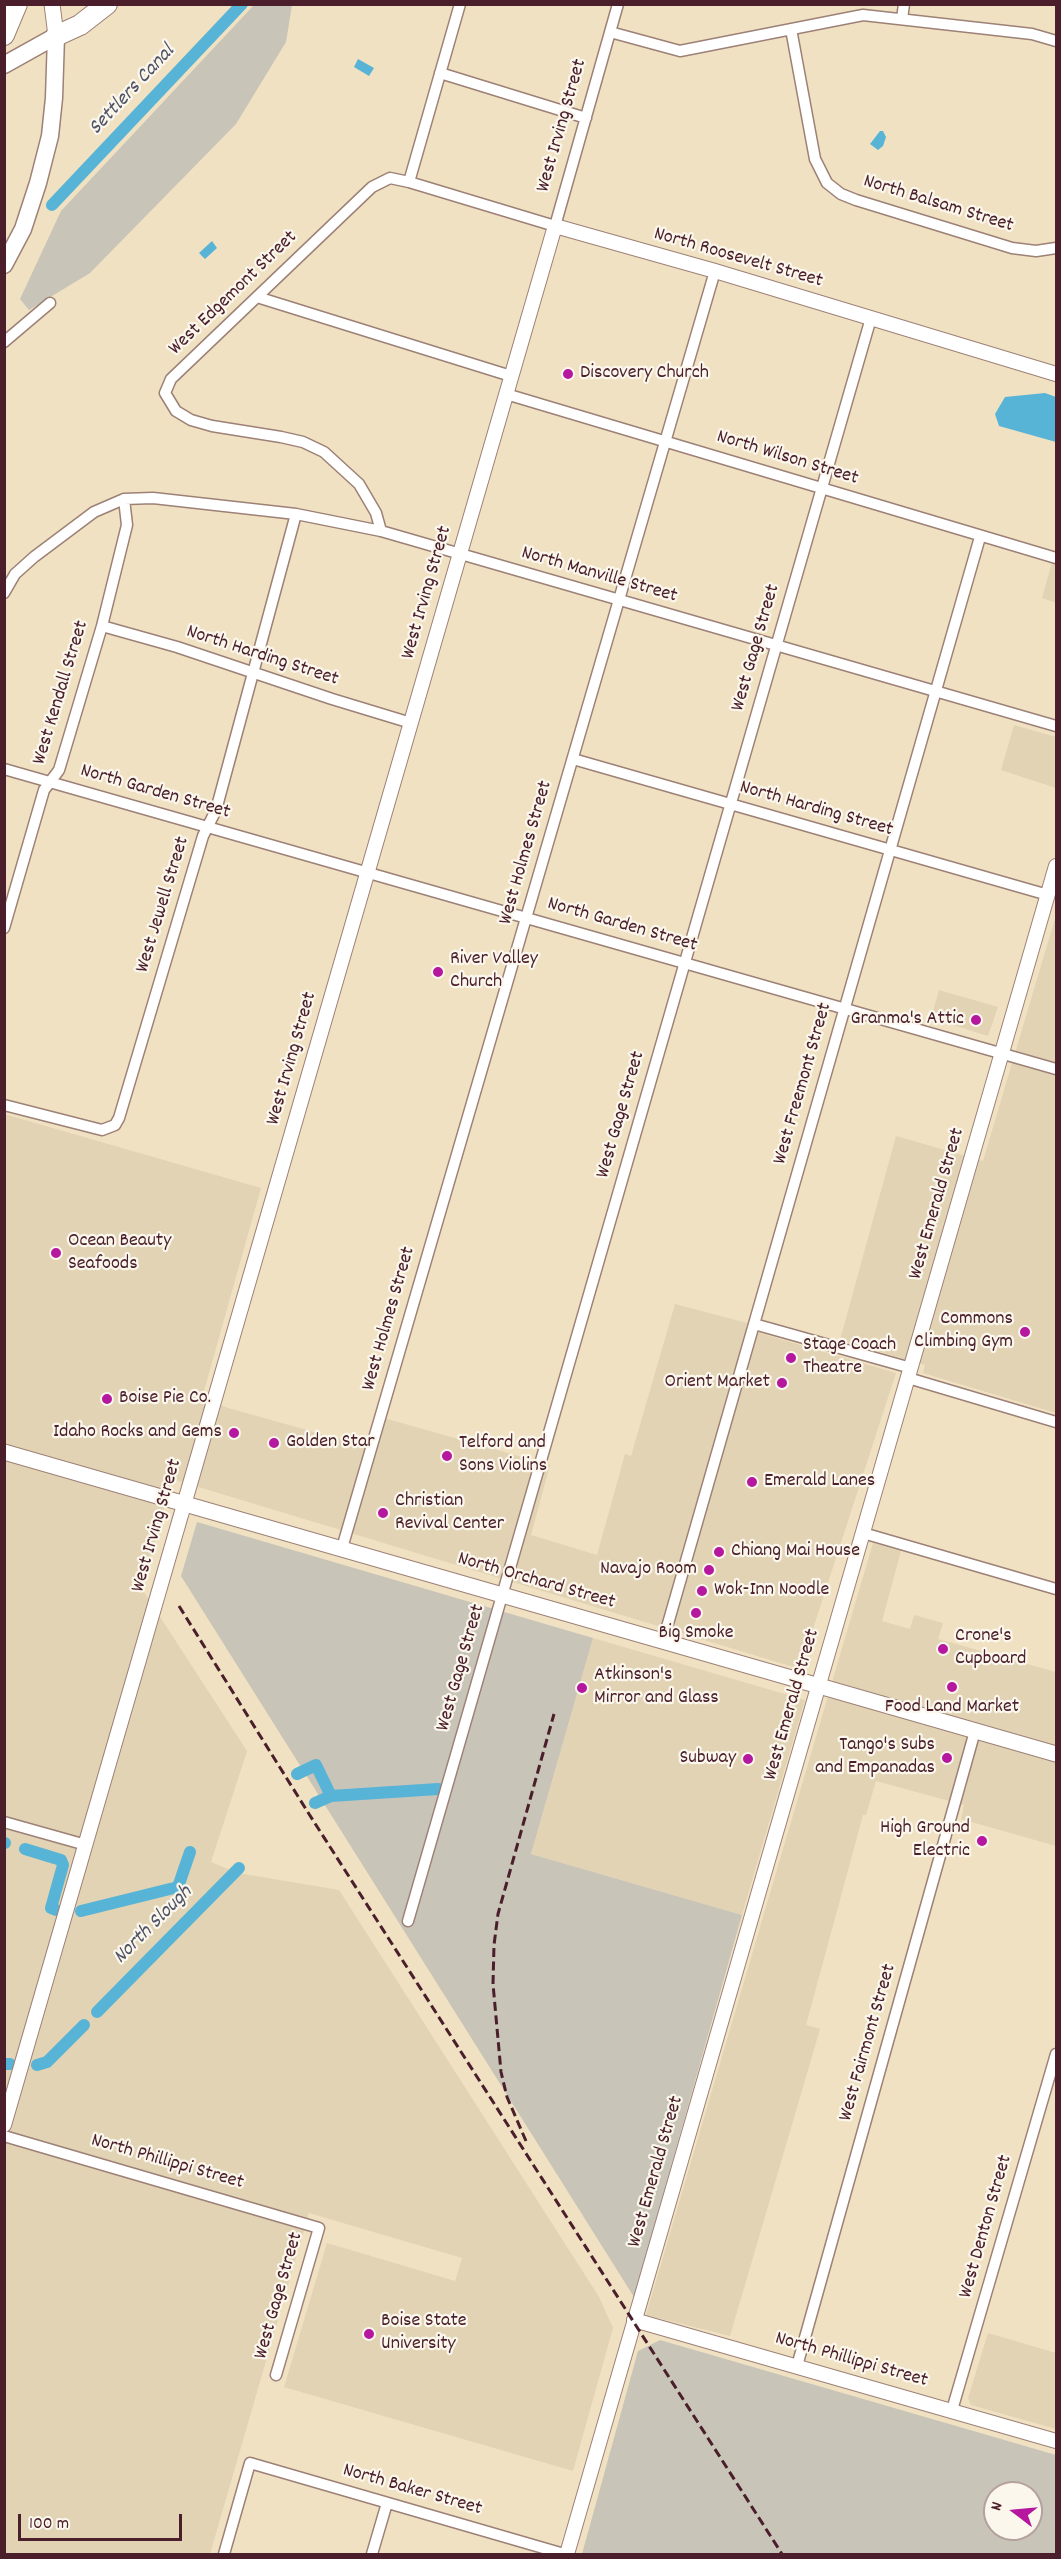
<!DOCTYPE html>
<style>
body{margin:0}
#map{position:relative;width:1061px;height:2559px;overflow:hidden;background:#f0e1c2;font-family:Dekko,sans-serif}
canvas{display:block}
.frame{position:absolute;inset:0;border:6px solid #4a1f2b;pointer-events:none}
.north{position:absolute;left:983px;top:2481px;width:60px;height:60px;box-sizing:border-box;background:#fbf7ec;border:2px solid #b4a19f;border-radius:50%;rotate:286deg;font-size:16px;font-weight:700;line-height:24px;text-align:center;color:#4a1f2b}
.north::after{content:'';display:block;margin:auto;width:21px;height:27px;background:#b5179e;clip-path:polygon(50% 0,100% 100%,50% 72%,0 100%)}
.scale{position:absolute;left:18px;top:2514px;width:164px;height:27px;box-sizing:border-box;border:3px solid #4a1f2b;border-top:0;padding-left:8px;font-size:18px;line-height:21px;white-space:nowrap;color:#4a1f2b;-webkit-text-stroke:4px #fbf7ec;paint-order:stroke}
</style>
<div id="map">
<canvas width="1061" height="2559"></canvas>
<div class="frame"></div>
<div class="north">N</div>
<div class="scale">100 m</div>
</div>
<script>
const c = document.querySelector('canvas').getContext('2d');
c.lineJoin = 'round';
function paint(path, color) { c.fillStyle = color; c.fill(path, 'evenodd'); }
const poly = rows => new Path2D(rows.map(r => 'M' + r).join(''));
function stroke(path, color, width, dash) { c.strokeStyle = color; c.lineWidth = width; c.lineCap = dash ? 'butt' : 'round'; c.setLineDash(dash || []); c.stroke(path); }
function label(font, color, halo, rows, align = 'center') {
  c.font = font + ' Dekko,sans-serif'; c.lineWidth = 4.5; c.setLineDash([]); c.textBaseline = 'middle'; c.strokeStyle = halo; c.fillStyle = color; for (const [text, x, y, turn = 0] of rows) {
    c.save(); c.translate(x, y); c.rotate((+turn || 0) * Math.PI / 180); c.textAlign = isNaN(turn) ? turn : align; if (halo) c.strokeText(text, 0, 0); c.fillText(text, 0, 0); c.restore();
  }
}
paint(poly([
 [1056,548,1056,603,1042,598],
 [1014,725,1056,737,1056,788,1001,770],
 [1056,915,1056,1413,923,1373,925,1365,840,1340,896,1136,983,1161],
 [939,990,998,1007,988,1036,931,1018],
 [4,1114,261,1188,202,1398,228,1408,375,1449,384,1418,550,1465,531,1535,597,1555,625,1454,631,1456,675,1304,747,1323,746,1329,896,1373,800,1669,172,1479,142,1589,247,1751,211,1862,238,1873,339,1890,599,2297,613,2328,573,2471,284,2387,327,2243,455,2281,462,2258,309,2213,210,2554,5,2554],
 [873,1543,901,1551,882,1621,910,1629,914,1615,943,1623,938,1639,1056,1672,1056,1846,961,1819,964,1805,876,1781,866,1815,863,1815,806,2025,820,2029,730,2336,646,2315],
 [593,1638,805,1700,742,1915,531,1854],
 [988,2333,1056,2353,1056,2429,971,2405,968,2398]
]), '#e1d3b4');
paint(poly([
 [254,5,292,5,286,42,236,124,90,273,29,310,20,299,61,211],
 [197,1522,593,1638,531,1854,742,1915,634,2297,181,1576],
 [660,2340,1056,2455,1056,2554,582,2554,638,2351],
 [995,2493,1031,2493,1031,2529,995,2529]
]), '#c8c4b8');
paint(poly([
 [358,59,374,68,369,76,354,67],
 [880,131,883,131,886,137,883,146,878,150,870,144],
 [212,241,217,248,205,259,199,253],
 [1045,393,1056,397,1056,442,999,426,995,414,1005,397]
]), '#58b4d6');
stroke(poly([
 [52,205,242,4],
 [297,1774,316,1765,331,1796],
 [315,1803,331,1796,438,1789],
 [4,1843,5,1843],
 [25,1849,61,1860,63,1865,51,1908,56,1910],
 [81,1911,178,1887,190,1852],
 [97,2012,239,1868],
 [4,2064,10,2064],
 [37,2065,47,2062,84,2025]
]), '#58b4d6', 12);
const minor = poly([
 [902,19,904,4],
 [791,29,815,159,827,183,841,194,856,200,1012,248,1036,251,1056,248],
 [610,32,680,51,863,15,1032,34,1056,41],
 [440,73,586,118],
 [409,182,555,226,618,4],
 [257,297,511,376],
 [4,342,50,303],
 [506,394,1056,558],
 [381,531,376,513,359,484,324,452,303,442,281,437,212,426,191,420,176,411,165,393,171,379,372,187,390,178,409,182,460,4],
 [4,593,15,574,34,557,94,512,124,499,153,498,296,514,381,531,1056,726],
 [102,626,177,647,332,699,411,723],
 [573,759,1048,895],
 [4,769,1056,1069],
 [4,928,44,790,59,770,102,626,127,525,124,499],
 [4,1105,102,1130,115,1125,119,1118,203,836,216,810,296,514],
 [754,1324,911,1368],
 [908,1378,1056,1422],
 [863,1533,1056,1589],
 [342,1548,715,271],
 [663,1641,980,537],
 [4,1822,86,1845],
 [408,1921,871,318],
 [4,2136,319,2228,276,2375],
 [797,2366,975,1731],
 [952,2410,1056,2054],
 [224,2554,250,2463,564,2554],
 [372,2554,387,2503]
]);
const tertiary = poly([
 [4,2125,555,226,715,271,1056,374],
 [634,2320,1056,2441],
 [567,2554,1056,866]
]);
const secondary = poly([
 [52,4,56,36],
 [4,1452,1056,1754]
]);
const primary = poly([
 [4,65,56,36],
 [4,265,23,229,38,183,50,136,54,98,56,36]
]);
const motorway = poly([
 [4,35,17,4],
 [56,36,80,25,107,4]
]);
stroke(minor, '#9d8076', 13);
stroke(tertiary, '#9d8076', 16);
stroke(secondary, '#9d8076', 17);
stroke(primary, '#9d8076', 19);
stroke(motorway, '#9d8076', 22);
stroke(minor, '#fff', 10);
stroke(tertiary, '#fff', 14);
stroke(secondary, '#fff', 15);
stroke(primary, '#fff', 16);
stroke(motorway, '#fff', 20);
stroke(poly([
 [179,1606,309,1814,782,2554],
 [526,2141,507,2097,501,2072,493,1984,494,1945,498,1914,554,1714]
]), '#4a1f2b', 3, [9, 4.5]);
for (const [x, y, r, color] of [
 [568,374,6,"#b5179e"],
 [438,972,6,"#b5179e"],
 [976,1020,6,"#b5179e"],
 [56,1253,6,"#b5179e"],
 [1025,1332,6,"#b5179e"],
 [791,1358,6,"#b5179e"],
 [782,1383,6,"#b5179e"],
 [107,1399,6,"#b5179e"],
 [234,1433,6,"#b5179e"],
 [274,1443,6,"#b5179e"],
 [447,1456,6,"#b5179e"],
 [752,1482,6,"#b5179e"],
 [383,1513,6,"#b5179e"],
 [719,1552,6,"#b5179e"],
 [709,1570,6,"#b5179e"],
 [702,1591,6,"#b5179e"],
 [696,1613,6,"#b5179e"],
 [943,1649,6,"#b5179e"],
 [952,1687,6,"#b5179e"],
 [582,1688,6,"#b5179e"],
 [947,1758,6,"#b5179e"],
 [748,1759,6,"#b5179e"],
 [982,1841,6,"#b5179e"],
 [369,2334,6,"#b5179e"]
]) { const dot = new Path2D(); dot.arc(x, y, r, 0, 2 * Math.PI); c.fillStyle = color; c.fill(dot); stroke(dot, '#fbf7ec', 2); }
label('20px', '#4a1f2b', '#fbf7ec', [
 ["West Irving Street",563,126,-74],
 ["North Balsam Street",938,205,17],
 ["North Roosevelt Street",738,259,16],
 ["West Edgemont Street",234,294,-44],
 ["North Wilson Street",787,459,17],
 ["North Manville Street",599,576,16],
 ["West Irving Street",428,593,-74],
 ["West Gage Street",757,648,-74],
 ["North Harding Street",262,657,18],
 ["West Kendall Street",62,693,-73],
 ["North Garden Street",155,793,16],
 ["North Harding Street",816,810,16],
 ["West Holmes Street",527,853,-74],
 ["West Jewell Street",164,905,-73],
 ["North Garden Street",622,926,16],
 ["West Irving Street",293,1059,-74],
 ["West Freemont Street",804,1084,-74],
 ["West Gage Street",622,1115,-74],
 ["West Emerald Street",938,1204,-74],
 ["West Holmes Street",390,1319,-74],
 ["West Irving Street",158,1526,-74],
 ["North Orchard Street",536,1582,16],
 ["West Gage Street",462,1668,-74],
 ["West Emerald Street",793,1705,-74],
 ["West Fairmont Street",869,2043,-74],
 ["North Phillippi Street",167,2163,16],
 ["West Emerald Street",657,2172,-74],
 ["West Denton Street",987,2227,-74],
 ["West Gage Street",280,2296,-74],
 ["North Phillippi Street",851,2361,16],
 ["North Baker Street",412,2491,16]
]);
label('20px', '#4a1f2b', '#fbf7ec', [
 ["Discovery Church",580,374],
 ["River Valley",450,960],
 ["Church",450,983],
 ["Granma's Attic",964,1020,"right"],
 ["Ocean Beauty",68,1242],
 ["Seafoods",68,1265],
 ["Commons",1013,1320,"right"],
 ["Climbing Gym",1013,1343,"right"],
 ["Stage Coach",803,1346],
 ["Theatre",803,1369],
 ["Orient Market",770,1383,"right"],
 ["Boise Pie Co.",119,1399],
 ["Idaho Rocks and Gems",222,1433,"right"],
 ["Golden Star",286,1443],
 ["Telford and",459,1444],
 ["Sons Violins",459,1467],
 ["Emerald Lanes",764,1482],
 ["Christian",395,1502],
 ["Revival Center",395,1525],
 ["Chiang Mai House",731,1552],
 ["Navajo Room",697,1570,"right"],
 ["Wok-Inn Noodle",714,1591],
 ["Big Smoke",696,1634,"center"],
 ["Crone's",955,1637],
 ["Cupboard",955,1660],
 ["Atkinson's",594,1676],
 ["Mirror and Glass",594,1699],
 ["Food Land Market",952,1708,"center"],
 ["Tango's Subs",935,1746,"right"],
 ["and Empanadas",935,1769,"right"],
 ["Subway",736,1759,"right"],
 ["High Ground",970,1829,"right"],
 ["Electric",970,1852,"right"],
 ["Boise State",381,2322],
 ["University",381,2345]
], 'left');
label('italic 21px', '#4f5367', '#fbf7ec', [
 ["Settlers Canal",133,91,-47],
 ["North Slough",154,1926,-45]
]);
</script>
